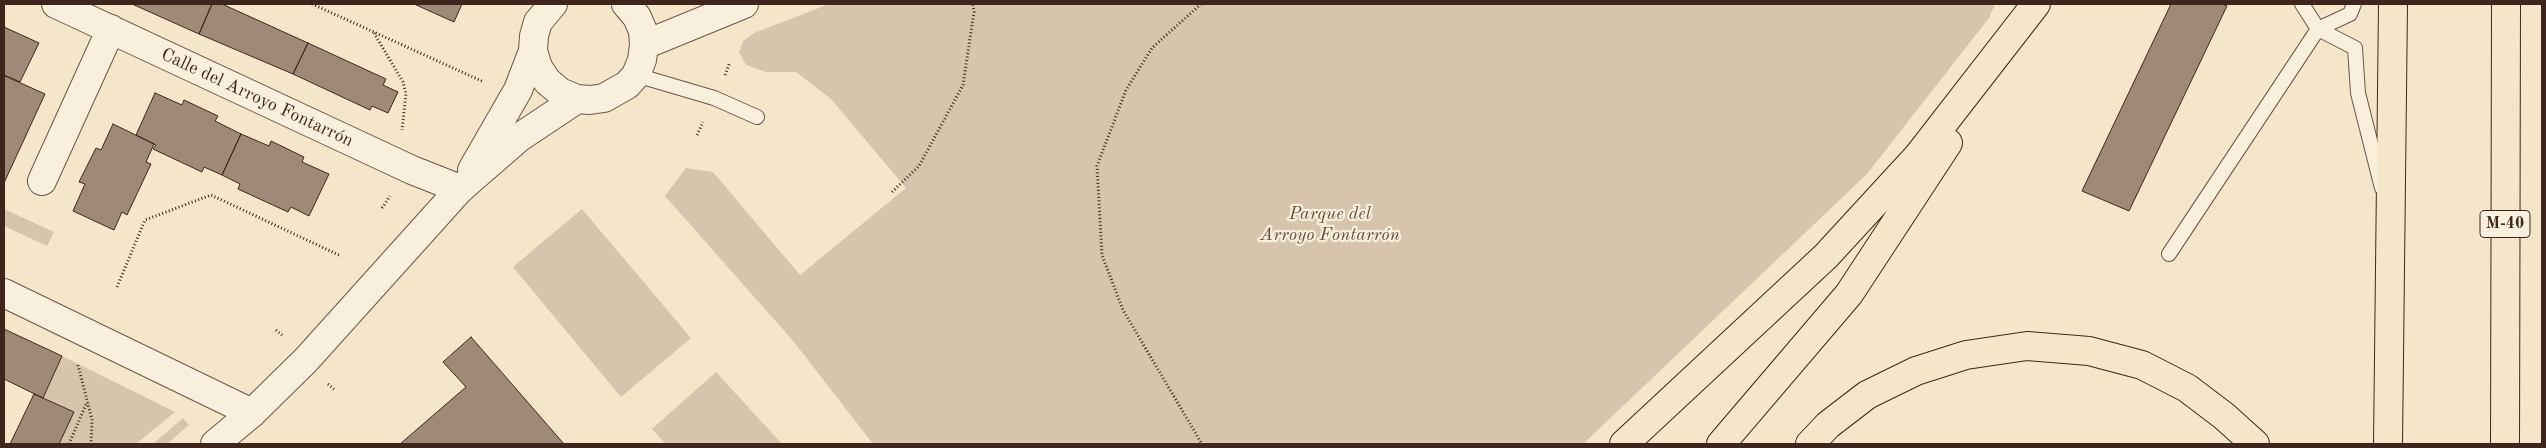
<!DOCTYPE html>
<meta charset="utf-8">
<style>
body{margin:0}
#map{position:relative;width:2546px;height:448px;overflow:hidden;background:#f5e6ca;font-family:"Old Standard TT",serif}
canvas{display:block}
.frame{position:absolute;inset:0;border:5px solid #3f261c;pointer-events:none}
</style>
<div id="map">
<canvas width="2546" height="448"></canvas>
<div class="frame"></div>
</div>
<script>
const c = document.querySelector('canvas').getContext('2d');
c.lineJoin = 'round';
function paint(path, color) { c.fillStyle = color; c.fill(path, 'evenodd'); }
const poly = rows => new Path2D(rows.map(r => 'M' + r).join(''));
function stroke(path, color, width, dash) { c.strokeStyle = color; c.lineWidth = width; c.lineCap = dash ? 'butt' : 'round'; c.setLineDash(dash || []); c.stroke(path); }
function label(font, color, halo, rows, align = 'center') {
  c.font = font + ' "Old Standard TT",serif'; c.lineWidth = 4.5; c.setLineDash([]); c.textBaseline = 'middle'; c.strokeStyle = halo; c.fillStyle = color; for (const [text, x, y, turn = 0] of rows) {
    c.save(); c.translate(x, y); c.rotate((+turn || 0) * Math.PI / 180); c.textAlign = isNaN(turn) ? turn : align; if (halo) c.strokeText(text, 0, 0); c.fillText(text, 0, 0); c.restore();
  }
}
paint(poly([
 [829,4,1995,4,1989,18,1867,174,1583,444,873,444,794,342,665,196,686,168,713,172,800,275,906,188,831,99,796,72,766,72,746,65,739,52,743,41,754,33],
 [4,209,54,232,47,246,4,226],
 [582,209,691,338,621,397,513,267],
 [62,356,175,412,136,444,59,444,74,412,43,398],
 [716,372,782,444,666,444,652,429],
 [183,418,189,425,167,444,153,444]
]), '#d6c5ac');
const building = poly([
 [132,4,212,4,199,34,132,4],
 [212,4,222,4,308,43,293,74,199,34,212,4],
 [414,4,462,4,454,22,414,4],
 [2171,4,2222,4,2227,6,2129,211,2082,191,2171,4],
 [4,27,39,43,20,82,4,75,4,27],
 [308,43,386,79,383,85,398,92,388,113,372,106,370,110,293,74,308,43],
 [5,76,45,94,4,183,4,79,5,76],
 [155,93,182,105,184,100,218,116,215,121,241,134,222,175,204,167,202,172,153,149,156,145,136,135,155,93],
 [113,124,154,144,146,162,151,164,127,215,122,212,114,230,73,211,85,184,79,182,96,148,101,150,113,124],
 [241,134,269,146,271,141,304,157,302,162,329,174,309,216,291,207,288,212,238,189,240,184,222,175,241,134],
 [4,329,62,356,43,398,4,379,4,329],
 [471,337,564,444,400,444,466,387,443,362,471,337],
 [34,394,74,412,59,444,10,444,34,394]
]);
paint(building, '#9e8a76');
stroke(building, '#3f261c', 1);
const service = poly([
 [2354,4,2350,14,2318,29,2355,48,2358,93,2382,188],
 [636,75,714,98,757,117],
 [2169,254,2318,29,2302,4]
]);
const minor = poly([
 [56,4,412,170,460,189],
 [42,181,111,29],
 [4,293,252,413]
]);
const tertiary = poly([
 [553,4,538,22,534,36,533,51,538,67,547,81,560,92,577,99,590,100,604,98,627,85,636,75,642,60,644,45,643,31,637,17,626,4],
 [644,45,744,4],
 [472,170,518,90,533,51],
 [215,444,252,413,306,360,460,189,520,137,577,99]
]);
const motorway = poly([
 [1624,444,1826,256,1918,156,2036,4],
 [1721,444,1849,294,1948,143],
 [1810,444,1828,425,1867,395,1916,371,1966,355,2027,346,2089,351,2142,365,2187,388,2224,416,2255,444],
 [2388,444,2393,4],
 [2505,444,2506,4]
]);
stroke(service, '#6c5648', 16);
stroke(minor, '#6c5648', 30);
stroke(tertiary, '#6c5648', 30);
stroke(motorway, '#3f261c', 30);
stroke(poly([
 [312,4,484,82],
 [1201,4,1152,48,1126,90,1097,166,1102,255,1123,310,1202,444],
 [374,33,403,82,406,94,402,130],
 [725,75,730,62],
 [697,135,703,122],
 [892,192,919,166,963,85,974,12,973,4],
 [382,208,390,196],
 [117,287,145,220,211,195,341,256],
 [276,330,283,336],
 [78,365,92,420,91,444],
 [328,384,335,390],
 [69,444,87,402]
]), '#3f261c', 3, [1, 2.5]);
stroke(service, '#f8efdd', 14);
stroke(minor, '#f8efdd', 28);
stroke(tertiary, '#f8efdd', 28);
stroke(motorway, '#f5e6ca', 28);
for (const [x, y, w] of [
 [2505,224,50]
]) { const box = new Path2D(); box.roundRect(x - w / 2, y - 13.5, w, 27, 4); c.fillStyle = '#f8efdd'; c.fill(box); stroke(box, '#3f261c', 1); }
label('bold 16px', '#3f261c', null, [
 ["M-40",2505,224]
]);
label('18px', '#3f261c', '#f8efdd', [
 ["Calle del Arroyo Fontarrón",257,98,25]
]);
label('italic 18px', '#654e40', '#f8efdd', [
 ["Parque del",1330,214],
 ["Arroyo Fontarrón",1330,235]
]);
</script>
